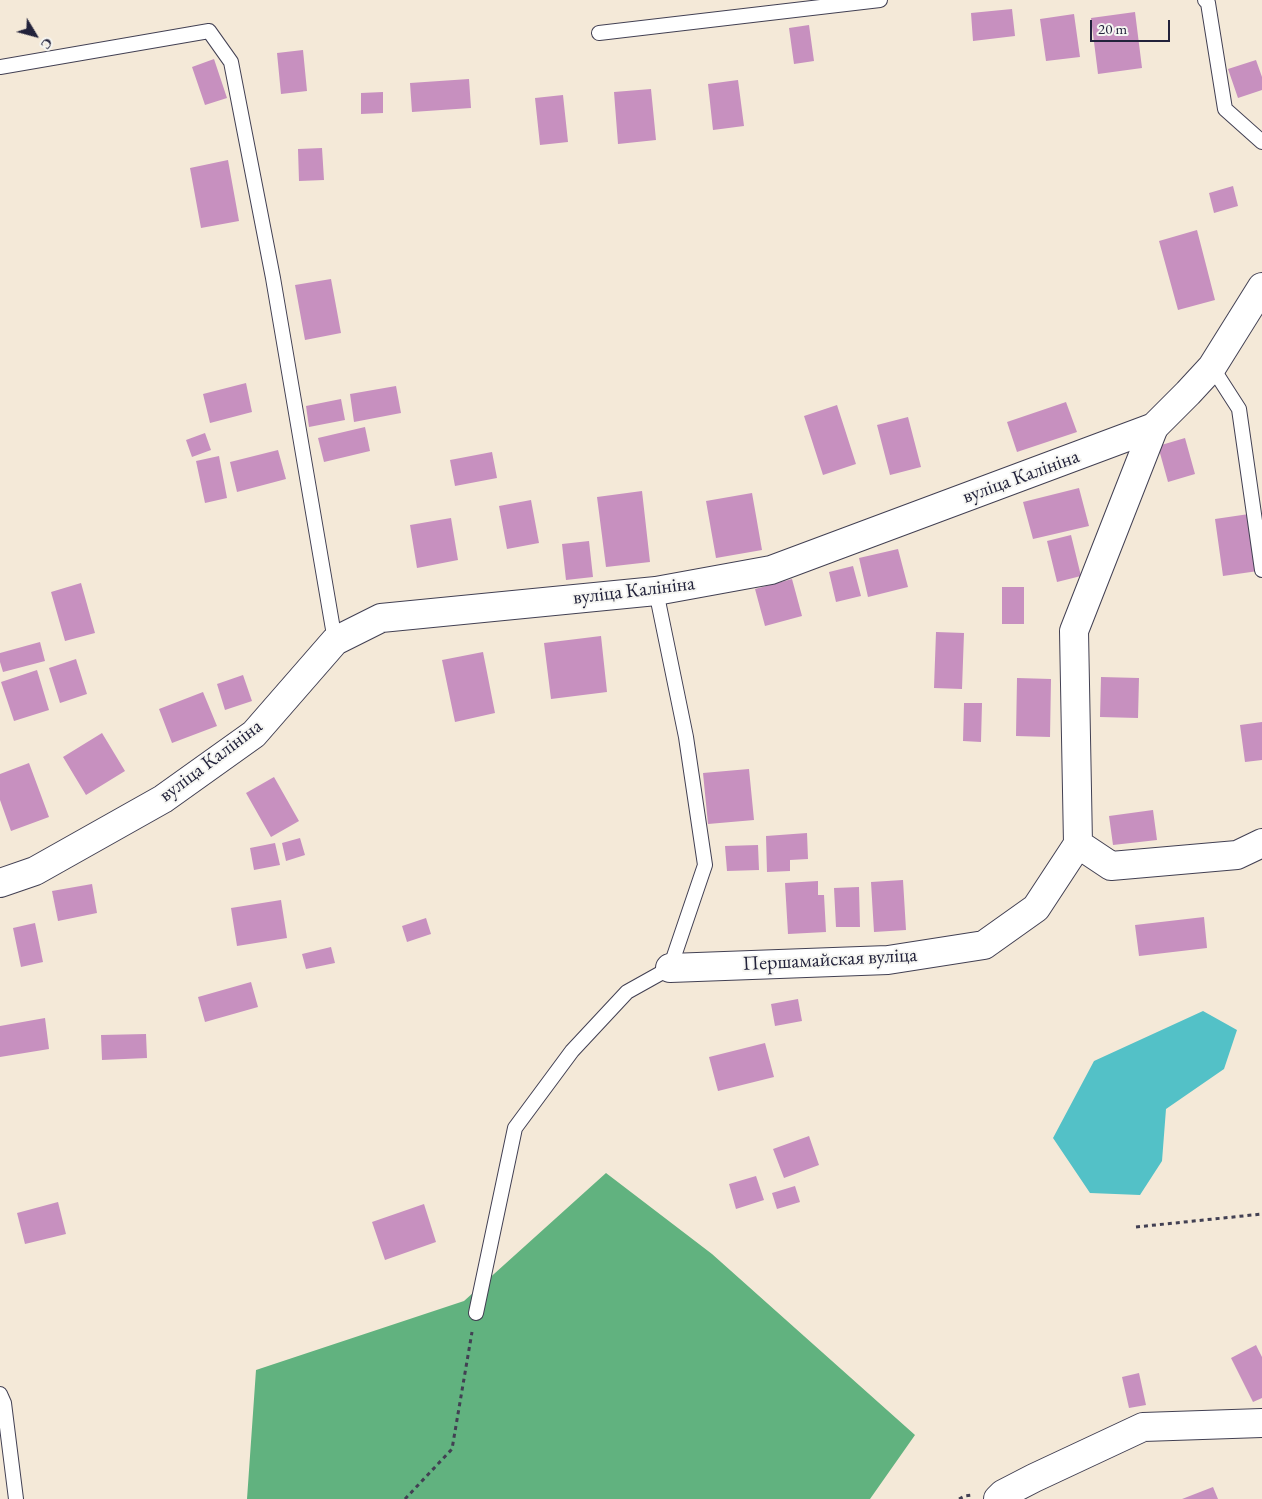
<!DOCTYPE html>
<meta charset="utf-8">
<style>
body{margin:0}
#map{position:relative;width:1262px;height:1499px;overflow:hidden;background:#f4e9d8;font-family:"EB Garamond",serif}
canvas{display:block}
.north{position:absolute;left:10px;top:10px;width:50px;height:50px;-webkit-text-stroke:4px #f6f6f2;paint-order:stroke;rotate:127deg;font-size:14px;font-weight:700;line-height:20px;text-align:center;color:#22223b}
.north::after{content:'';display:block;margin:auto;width:18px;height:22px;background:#22223b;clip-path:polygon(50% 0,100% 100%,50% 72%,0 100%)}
.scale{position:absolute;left:1090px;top:20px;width:80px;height:22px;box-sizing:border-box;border:2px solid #22223b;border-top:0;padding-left:6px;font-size:15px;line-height:18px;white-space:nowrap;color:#22223b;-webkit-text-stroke:4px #f6f6f2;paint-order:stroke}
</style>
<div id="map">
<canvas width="1262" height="1499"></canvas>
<div class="north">С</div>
<div class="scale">20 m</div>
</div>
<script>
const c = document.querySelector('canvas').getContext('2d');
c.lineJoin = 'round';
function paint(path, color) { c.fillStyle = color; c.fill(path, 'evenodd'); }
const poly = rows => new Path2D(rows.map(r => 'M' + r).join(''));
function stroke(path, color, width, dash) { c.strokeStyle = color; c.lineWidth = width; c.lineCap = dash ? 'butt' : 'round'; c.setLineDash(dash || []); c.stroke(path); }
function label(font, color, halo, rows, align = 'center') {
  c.font = font + ' "EB Garamond",serif'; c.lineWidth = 4; c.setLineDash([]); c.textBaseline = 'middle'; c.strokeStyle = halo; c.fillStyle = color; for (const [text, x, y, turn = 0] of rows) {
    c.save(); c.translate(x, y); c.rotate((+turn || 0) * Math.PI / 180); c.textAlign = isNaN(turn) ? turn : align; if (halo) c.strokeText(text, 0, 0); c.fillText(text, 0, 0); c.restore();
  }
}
paint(poly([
 [606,1173,712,1254,915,1435,870,1499,247,1499,256,1370,464,1301]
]), '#61b27f');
paint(poly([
 [1203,1011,1237,1030,1224,1069,1166,1109,1162,1161,1140,1195,1090,1193,1053,1138,1094,1061]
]), '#53c1c7');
paint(poly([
 [1012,9,1015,36,973,41,971,13],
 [1135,12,1142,68,1098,74,1091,18],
 [1074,14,1080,57,1046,61,1040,19],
 [809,25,814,61,794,64,789,28],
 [303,50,307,91,281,94,277,53],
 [214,59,227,98,205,105,192,67],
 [1256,60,1262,77,1262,90,1238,98,1228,69],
 [469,79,471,108,412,112,410,83],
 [738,80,744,126,713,130,708,84],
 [651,89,656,140,618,144,614,92],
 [383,92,383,113,361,114,361,93],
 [563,95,568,142,540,145,535,98],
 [322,148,324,180,299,181,298,149],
 [228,160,239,221,201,228,190,168],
 [1233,186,1238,206,1214,213,1209,193],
 [1197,230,1215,300,1178,310,1159,241],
 [331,279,341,333,305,340,295,285],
 [246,383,252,412,210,423,203,394],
 [396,386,401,413,354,422,350,394],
 [341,399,345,420,309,427,306,406],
 [1066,402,1077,432,1017,452,1007,422],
 [837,405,856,464,823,475,804,416],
 [908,417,921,467,890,475,877,425],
 [365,427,370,451,324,462,318,438],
 [205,433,211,450,192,457,186,440],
 [1185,438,1195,474,1168,482,1158,446],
 [278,450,286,479,237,492,230,462],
 [492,452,497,478,455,486,450,460],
 [219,456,227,498,205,503,196,461],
 [1079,488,1089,526,1033,539,1023,502],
 [642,491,650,562,606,567,597,497],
 [752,493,762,550,716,558,706,501],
 [531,500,539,543,507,549,499,506],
 [1249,514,1258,571,1223,576,1215,519],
 [451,518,458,560,417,568,410,525],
 [1071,535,1081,576,1057,582,1047,541],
 [589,541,593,577,566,580,562,544],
 [898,549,908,587,868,597,859,558],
 [853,566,861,596,836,602,829,572],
 [792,579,802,616,765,626,755,589],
 [81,583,95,633,65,641,51,592],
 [1002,587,1024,587,1024,624,1002,624],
 [936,632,964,633,962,689,934,688],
 [601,636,607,692,551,699,544,643],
 [40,642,45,661,3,672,0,662,0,653],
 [483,652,495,713,455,722,442,660],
 [76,659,87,694,60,703,49,668],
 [37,670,49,710,14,721,1,682],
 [243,675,252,701,225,710,217,684],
 [1101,677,1139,678,1138,718,1100,717],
 [1017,678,1051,679,1050,737,1016,736],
 [203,692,217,726,172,743,159,709],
 [964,703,982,703,981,742,963,741],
 [1262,722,1262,760,1245,762,1240,725],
 [102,733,125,771,86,795,63,757],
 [29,763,49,817,11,831,0,800,0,774],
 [749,769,754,820,708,824,703,773],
 [274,777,299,821,271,837,246,793],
 [1153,810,1157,840,1113,845,1109,816],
 [807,833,808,859,790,860,790,871,767,872,766,836],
 [300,838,305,855,286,861,282,843],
 [275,843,280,865,254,870,250,848],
 [758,845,759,870,727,871,725,846],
 [903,880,906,930,874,932,871,882],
 [818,881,818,895,824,895,826,932,788,934,785,883],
 [92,884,97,913,58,921,52,891],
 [859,887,860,927,836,927,834,888],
 [281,900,287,938,237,946,231,908],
 [1204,917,1207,948,1139,956,1135,925],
 [426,918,431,934,407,942,402,926],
 [35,923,43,962,21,967,13,928],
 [331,947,335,963,306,969,302,954],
 [251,982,258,1007,205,1022,198,997],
 [798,999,802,1021,775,1026,771,1004],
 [45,1018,49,1049,0,1057,0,1026],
 [146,1034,147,1058,102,1060,101,1035],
 [765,1043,774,1077,718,1091,709,1057],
 [809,1136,819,1165,784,1178,773,1149],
 [756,1176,764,1200,736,1209,729,1184],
 [795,1186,800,1202,777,1209,772,1193],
 [58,1202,66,1234,25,1244,17,1213],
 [424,1204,436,1242,385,1260,372,1222],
 [1256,1345,1262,1357,1262,1398,1253,1402,1231,1358],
 [1139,1373,1146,1405,1129,1408,1122,1377],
 [1213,1487,1218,1499,1182,1499]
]), '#c790bf');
const service = poly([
 [1205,0,1208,3,1225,109,1262,142],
 [599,33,880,0],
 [0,67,209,31,231,62,273,278,335,641],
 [1212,367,1239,409,1262,570],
 [476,1313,515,1128,572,1051,627,992,670,968,705,865,686,737,656,591],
 [0,1394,4,1403,16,1499]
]);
const minor = poly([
 [1078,844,1074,631,1154,427],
 [670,968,888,960,984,945,1036,908,1078,844,1111,866,1237,855,1262,843],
 [998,1499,1003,1494,1034,1478,1143,1427,1262,1423]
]);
const tertiary = poly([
 [0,883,35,871,163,799,254,734,335,641,381,618,656,591,771,570,1154,427,1188,393,1212,367,1262,287]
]);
stroke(service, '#424053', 16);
stroke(minor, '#424053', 30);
stroke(tertiary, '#424053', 30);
stroke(poly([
 [1136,1227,1262,1214],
 [405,1499,452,1449,472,1332],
 [959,1499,965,1496,973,1495]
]), '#424053', 3, [4, 4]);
stroke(service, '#fff', 14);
stroke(minor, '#fff', 28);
stroke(tertiary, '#fff', 28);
label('20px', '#22223b', '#f6f6f2', [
 ["вуліца Калініна",1021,477,-20],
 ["вуліца Калініна",634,591,-7],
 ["вуліца Калініна",211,761,-37],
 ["Першамайская вуліца",830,960,-3]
]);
</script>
